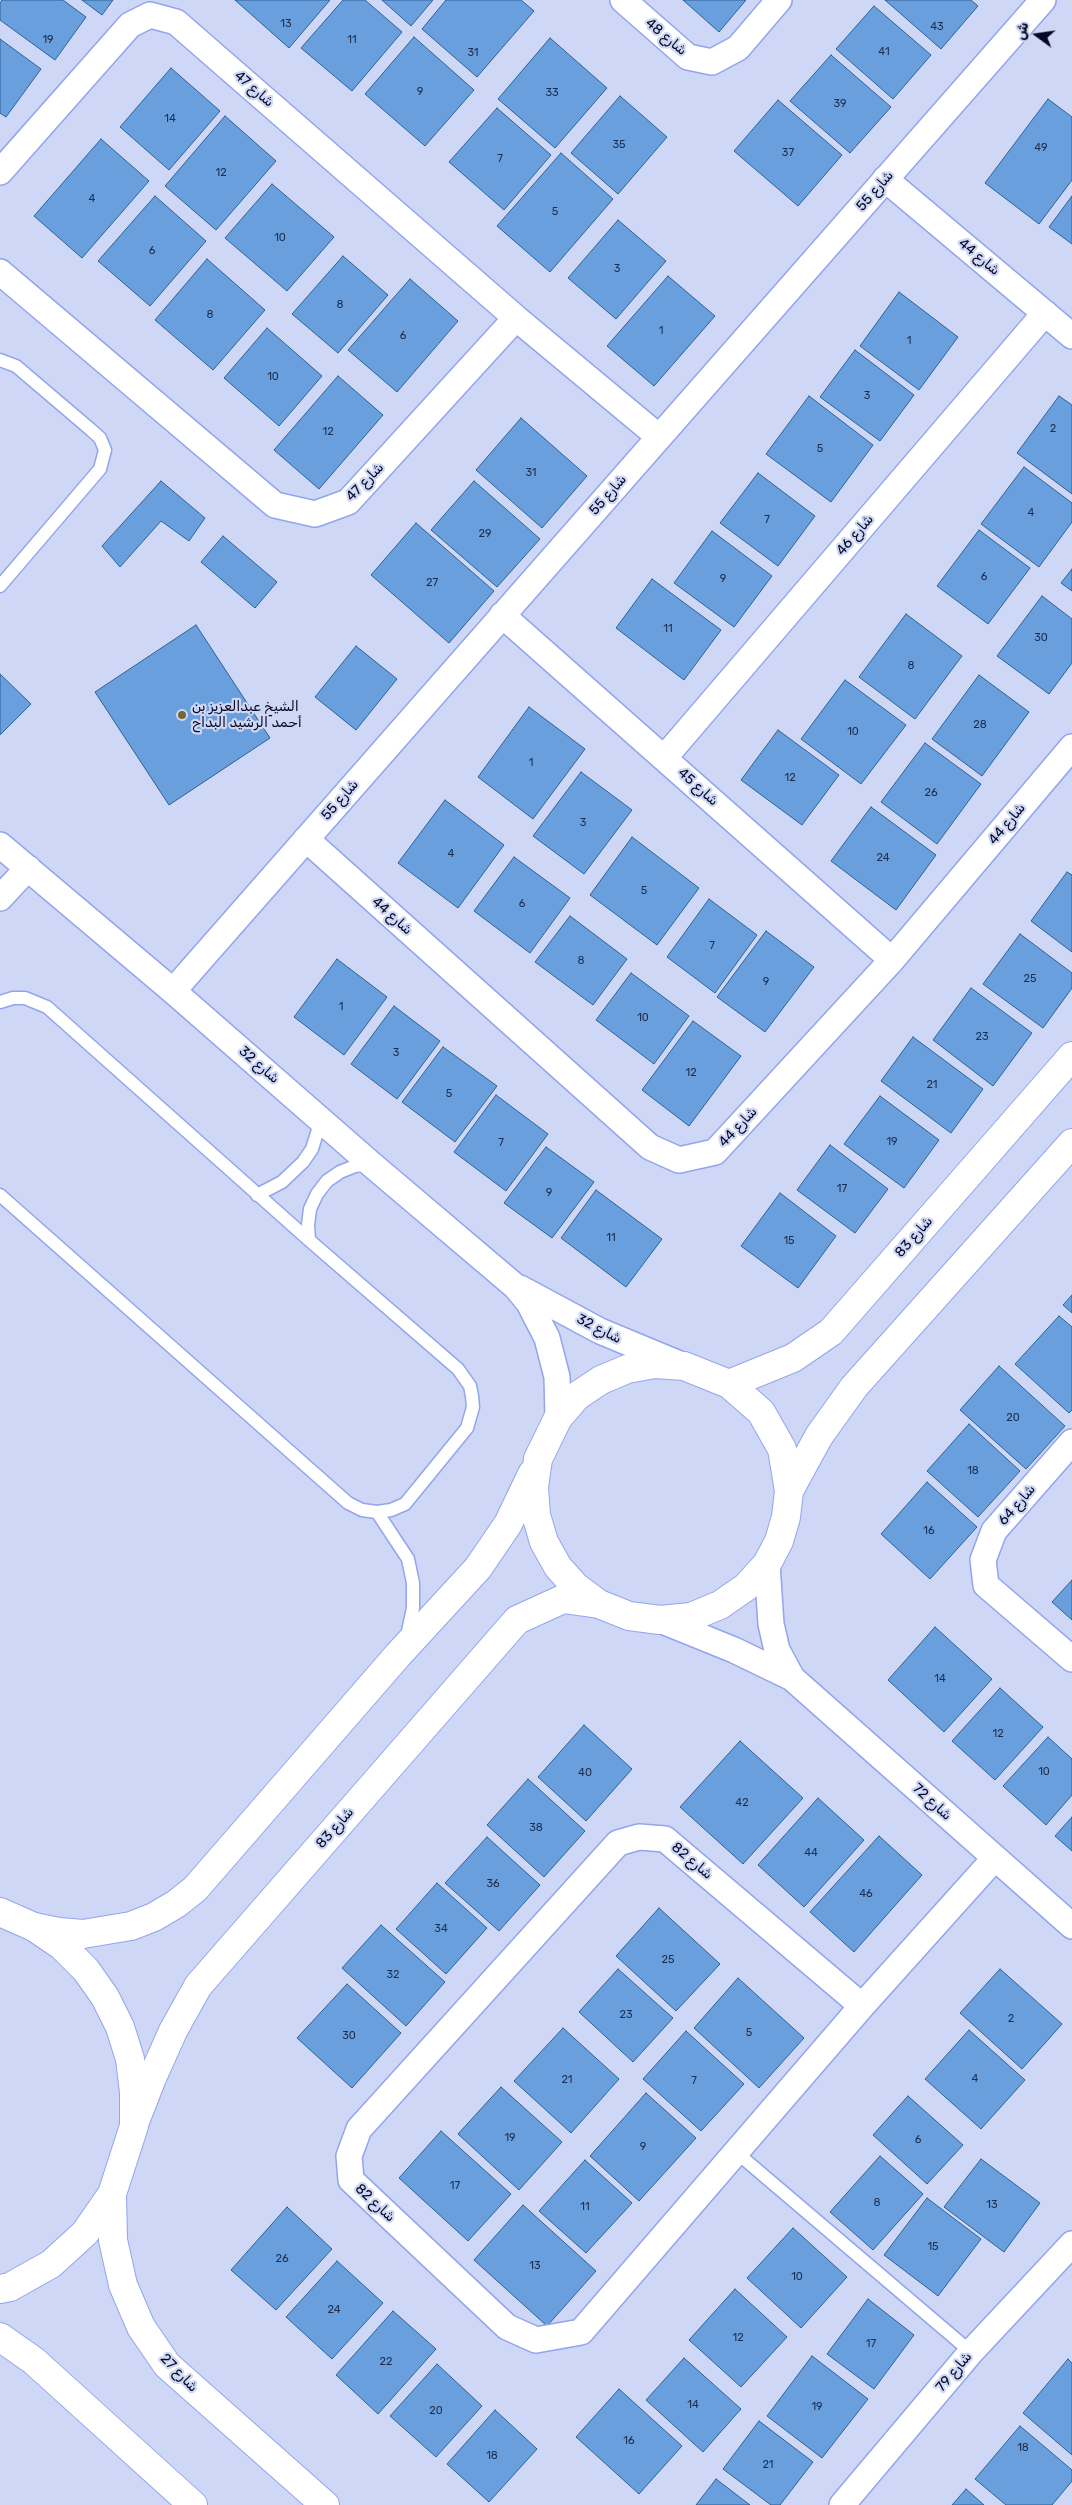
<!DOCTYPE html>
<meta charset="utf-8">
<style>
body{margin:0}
#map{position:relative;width:1072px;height:2505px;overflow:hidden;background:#ced7f5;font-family:Rubik,"Noto Naskh Arabic",sans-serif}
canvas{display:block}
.north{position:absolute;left:1012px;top:10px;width:50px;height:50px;-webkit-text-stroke:4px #ced7f5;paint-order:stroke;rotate:284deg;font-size:14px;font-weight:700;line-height:20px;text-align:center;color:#050822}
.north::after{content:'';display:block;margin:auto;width:18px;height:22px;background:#050822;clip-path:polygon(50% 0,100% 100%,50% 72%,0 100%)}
</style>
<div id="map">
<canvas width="1072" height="2505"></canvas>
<div class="north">ش</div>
</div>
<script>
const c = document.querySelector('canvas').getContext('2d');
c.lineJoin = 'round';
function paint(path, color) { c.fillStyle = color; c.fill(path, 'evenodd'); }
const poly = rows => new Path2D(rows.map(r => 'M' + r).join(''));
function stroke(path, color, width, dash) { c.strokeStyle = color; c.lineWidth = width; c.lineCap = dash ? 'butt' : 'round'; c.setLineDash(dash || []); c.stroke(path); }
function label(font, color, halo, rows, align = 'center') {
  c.font = font + ' Rubik,"Noto Naskh Arabic",sans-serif'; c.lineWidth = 4.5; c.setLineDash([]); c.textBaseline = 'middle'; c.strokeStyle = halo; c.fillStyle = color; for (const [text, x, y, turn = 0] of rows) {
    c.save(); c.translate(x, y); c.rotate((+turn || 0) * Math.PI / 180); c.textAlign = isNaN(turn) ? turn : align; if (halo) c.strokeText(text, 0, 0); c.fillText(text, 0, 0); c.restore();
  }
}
const building = poly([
 [2,0,63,0,86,17,55,60,0,20,0,3,2,0],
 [82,0,113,0,102,15,82,0],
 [235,0,330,0,289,48,235,0],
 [343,0,365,0,402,32,352,91,301,48,343,0],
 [382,0,433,0,411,26,382,0],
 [446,0,521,0,534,11,477,77,422,29,446,0],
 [683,0,746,0,719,32,683,0],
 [885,0,971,0,978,6,941,49,885,0],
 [874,6,931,55,893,99,836,49,874,6],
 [414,37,474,90,425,146,365,94,414,37],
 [550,38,607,88,555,148,498,99,550,38],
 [0,39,41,69,6,117,0,113,0,39],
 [831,55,891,107,850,153,790,101,831,55],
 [171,68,220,111,169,170,120,127,171,68],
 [620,96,667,137,618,194,571,153,620,96],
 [1048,99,1072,117,1072,180,1039,224,985,183,1048,99],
 [778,100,842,155,798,206,734,151,778,100],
 [497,108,551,155,504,210,449,162,497,108],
 [225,116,276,161,216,230,165,186,225,116],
 [101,139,149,181,82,258,34,216,101,139],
 [561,153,613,199,550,272,497,226,561,153],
 [272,184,334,237,287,291,225,238,272,184],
 [155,196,206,241,150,306,98,261,155,196],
 [1072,196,1072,244,1049,227,1072,196],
 [618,220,666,261,616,319,568,278,618,220],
 [343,256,388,295,338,353,292,314,343,256],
 [207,259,265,310,213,370,155,320,207,259],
 [668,276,715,316,654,386,607,346,668,276],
 [410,279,458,321,397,392,348,350,410,279],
 [899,292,958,337,919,390,860,346,899,292],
 [267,328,322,376,279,426,224,378,267,328],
 [855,350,914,395,880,441,820,397,855,350],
 [338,376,383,415,319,489,274,450,338,376],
 [809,396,873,445,831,502,766,454,809,396],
 [1059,396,1072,405,1072,494,1017,453,1059,396],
 [521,418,587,476,542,528,476,470,521,418],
 [1024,467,1072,503,1072,522,1039,567,981,524,1024,467],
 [758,473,815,516,778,566,720,523,758,473],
 [161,481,205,518,189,541,161,521,120,567,102,546,161,481],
 [474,481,540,539,497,587,431,530,474,481],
 [416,523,494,591,449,643,371,575,416,523],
 [979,530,1030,568,988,624,937,586,979,530],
 [712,531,772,576,734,627,674,583,712,531],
 [223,536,277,582,255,608,201,562,223,536],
 [1072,569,1072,591,1061,583,1072,569],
 [652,579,721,630,684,680,616,628,652,579],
 [1042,596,1072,619,1072,663,1049,694,997,656,1042,596],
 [906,614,962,656,915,719,859,677,906,614],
 [196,625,270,738,169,805,95,692,196,625],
 [356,646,397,679,356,730,315,697,356,646],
 [0,674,31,704,0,735,0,674],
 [979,675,1029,712,982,776,932,739,979,675],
 [845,680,906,725,861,784,801,739,845,680],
 [529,707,585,749,533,819,478,777,529,707],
 [778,730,839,775,802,825,741,780,778,730],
 [925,743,981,784,937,844,881,802,925,743],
 [581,772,632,810,584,874,533,836,581,772],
 [445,800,504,845,458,908,398,863,445,800],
 [871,807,936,855,896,910,831,861,871,807],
 [632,837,699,888,657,945,590,895,632,837],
 [514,857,570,898,530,953,474,911,514,857],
 [1067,872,1072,875,1072,952,1031,921,1067,872],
 [709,899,757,935,715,993,667,957,709,899],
 [570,916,627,959,593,1005,535,962,570,916],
 [766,931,814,967,765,1032,717,997,766,931],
 [1020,934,1072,973,1072,988,1043,1028,983,984,1020,934],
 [337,959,387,997,344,1055,294,1017,337,959],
 [631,973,689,1016,654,1064,596,1020,631,973],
 [971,988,1032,1033,993,1086,933,1040,971,988],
 [394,1006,440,1041,397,1099,351,1064,394,1006],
 [693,1021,741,1056,689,1126,642,1090,693,1021],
 [913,1037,983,1089,951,1133,881,1081,913,1037],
 [443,1047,497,1086,455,1142,402,1102,443,1047],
 [496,1095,548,1134,506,1191,454,1152,496,1095],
 [880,1096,939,1140,904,1188,844,1144,880,1096],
 [830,1145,888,1189,855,1233,797,1190,830,1145],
 [546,1147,594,1182,552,1238,504,1203,546,1147],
 [596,1190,662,1239,626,1287,561,1238,596,1190],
 [780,1193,836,1236,798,1288,741,1246,780,1193],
 [1072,1295,1072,1313,1063,1305,1072,1295],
 [1059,1316,1072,1327,1072,1410,1069,1413,1015,1364,1059,1316],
 [999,1366,1065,1426,1026,1469,960,1410,999,1366],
 [969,1424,1020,1471,978,1517,927,1471,969,1424],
 [927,1482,977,1527,930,1579,881,1534,927,1482],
 [1072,1580,1072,1620,1052,1602,1072,1580],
 [935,1627,992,1679,944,1732,888,1680,935,1627],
 [1000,1688,1043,1727,995,1780,952,1741,1000,1688],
 [584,1725,632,1769,586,1821,538,1777,584,1725],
 [1048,1737,1072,1759,1072,1795,1046,1825,1003,1786,1048,1737],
 [740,1741,803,1798,743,1864,680,1807,740,1741],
 [528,1779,585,1831,544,1877,487,1825,528,1779],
 [818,1798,864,1840,804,1907,758,1865,818,1798],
 [1072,1817,1072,1851,1055,1836,1072,1817],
 [879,1836,922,1875,854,1952,810,1912,879,1836],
 [487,1837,540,1885,499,1931,445,1883,487,1837],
 [437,1883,487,1928,446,1974,396,1929,437,1883],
 [659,1908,720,1964,676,2011,616,1956,659,1908],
 [381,1925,445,1982,406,2026,342,1968,381,1925],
 [618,1969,673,2018,633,2062,579,2012,618,1969],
 [1000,1969,1062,2024,1022,2069,960,2013,1000,1969],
 [738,1978,804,2038,759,2088,694,2028,738,1978],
 [347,1984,401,2033,352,2088,297,2038,347,1984],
 [563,2028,619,2079,571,2133,514,2081,563,2028],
 [969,2030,1025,2080,981,2129,925,2079,969,2030],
 [686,2031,744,2084,701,2131,643,2079,686,2031],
 [501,2087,562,2142,519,2190,458,2134,501,2087],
 [646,2093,696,2138,639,2201,590,2156,646,2093],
 [908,2096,963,2145,927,2184,873,2135,908,2096],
 [441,2131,511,2194,468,2241,399,2178,441,2131],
 [880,2156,923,2194,873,2250,830,2212,880,2156],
 [981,2159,1040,2203,1004,2252,944,2207,981,2159],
 [585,2160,632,2203,586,2253,539,2211,585,2160],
 [927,2198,981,2239,938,2296,884,2255,927,2198],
 [523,2205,596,2271,547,2326,474,2260,523,2205],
 [287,2207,332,2249,276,2310,231,2270,287,2207],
 [793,2228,847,2277,801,2328,747,2278,793,2228],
 [337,2261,383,2303,332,2359,286,2317,337,2261],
 [735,2289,787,2337,741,2387,689,2340,735,2289],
 [868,2299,914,2335,874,2389,827,2354,868,2299],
 [393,2311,436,2349,378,2414,336,2375,393,2311],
 [812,2356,868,2399,822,2458,767,2416,812,2356],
 [684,2358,741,2409,703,2452,646,2400,684,2358],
 [1068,2359,1072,2363,1072,2455,1023,2413,1068,2359],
 [437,2364,482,2406,436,2457,390,2416,437,2364],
 [619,2389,682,2446,639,2494,576,2437,619,2389],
 [495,2410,537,2449,489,2502,447,2464,495,2410],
 [759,2421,813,2462,780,2505,771,2505,723,2469,759,2421],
 [1020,2426,1072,2470,1072,2481,1052,2505,1006,2505,975,2479,1020,2426],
 [716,2479,750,2505,696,2505,716,2479],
 [966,2489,984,2505,952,2505,966,2489]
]);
paint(building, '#689fdc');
stroke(building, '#2c619a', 1);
const service = poly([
 [0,360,16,366,90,429,100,438,105,450,100,469,0,586],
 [0,1002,13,998,25,998,47,1007,309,1240,458,1369,470,1386,472,1396,473,1407,467,1428,405,1504,391,1510,377,1512,362,1510,348,1503,0,1195],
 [257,1195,282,1182,303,1162,312,1149,321,1120],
 [309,1240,308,1225,310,1209,317,1194,327,1181,340,1172,355,1166,371,1164],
 [377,1512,408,1559,413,1583,413,1608,407,1636],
 [736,2152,971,2352]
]);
const minor = poly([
 [623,0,688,57,712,62,738,48,779,0],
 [0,172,130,25,150,15,176,22,516,318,659,437],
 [885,179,1072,336],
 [0,272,275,505,315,514,348,502,516,318],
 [502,615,892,960],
 [665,757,1045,313],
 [306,839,650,1147,679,1160,715,1152,892,960,1072,747],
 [0,845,173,991,371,1164,516,1287,529,1303,547,1338,557,1377,558,1418],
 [0,898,28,868],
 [173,991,1043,0],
 [520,1288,600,1331,677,1363],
 [1072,1442,994,1531,983,1560,986,1585,1072,1659],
 [767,1564,771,1624,777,1650,792,1678],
 [660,1620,734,1650,792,1678,1072,1926],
 [862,2006,665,1839,639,1837,618,1843,359,2129,349,2156,351,2180,507,2327,536,2340,581,2332,862,2006,995,1858],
 [842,2505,971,2352,1072,2244]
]);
const tertiary = poly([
 [729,1384,793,1358,831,1332,1072,1056],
 [789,1491,819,1436,854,1387,1072,1143],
 [34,1927,59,1932,83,1934,131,1926,154,1917,176,1904,195,1889,398,1655,478,1568,508,1524,532,1474],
 [134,2124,152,2078,173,2031,198,1986,517,1620,563,1599,599,1604,629,1616,660,1620,691,1617,720,1605,746,1587,767,1564,779,1541,786,1517,789,1491,782,1449,761,1412,729,1384,684,1366,655,1364,627,1369,601,1380,577,1396,558,1418,538,1459,534,1487,536,1515,544,1542,558,1567,576,1587,599,1604]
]);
const secondary = poly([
 [0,1912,34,1927,62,1946,86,1970,105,1997,120,2027,130,2059,134,2092,134,2126,112,2194,85,2233,51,2264,10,2287,0,2289],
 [112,2194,113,2240,123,2285,141,2327,167,2365,325,2505],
 [0,2337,34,2361,193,2505]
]);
stroke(service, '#92a5ed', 15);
stroke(minor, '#92a5ed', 28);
stroke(tertiary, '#92a5ed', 30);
stroke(secondary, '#92a5ed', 30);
stroke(service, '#fff', 12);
stroke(minor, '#fff', 25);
stroke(tertiary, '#fff', 28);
stroke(secondary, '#fff', 28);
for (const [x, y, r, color] of [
 [182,715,5,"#766634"]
]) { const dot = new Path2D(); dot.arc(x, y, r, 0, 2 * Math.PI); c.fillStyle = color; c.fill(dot); stroke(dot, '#ced7f5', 2); }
label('11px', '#1e2e50', null, [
 ["13",286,24],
 ["43",937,27],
 ["19",48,40],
 ["11",352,40],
 ["41",884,52],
 ["31",473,53],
 ["9",420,92],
 ["33",552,93],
 ["39",840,104],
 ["14",170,119],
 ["35",619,145],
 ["49",1041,148],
 ["37",788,153],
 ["7",500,159],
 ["12",221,173],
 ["4",92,199],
 ["5",555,212],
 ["10",280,238],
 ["6",152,251],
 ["3",617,269],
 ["8",340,305],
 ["8",210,315],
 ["1",661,331],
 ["6",403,336],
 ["1",909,341],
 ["10",273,377],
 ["3",867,396],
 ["2",1053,429],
 ["12",328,432],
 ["5",820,449],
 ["31",531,473],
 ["4",1031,513],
 ["7",767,520],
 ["29",485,534],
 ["6",984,577],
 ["9",723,579],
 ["27",432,583],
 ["11",668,629],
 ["30",1041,638],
 ["8",911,666],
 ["28",980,725],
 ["10",853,732],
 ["1",531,763],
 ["12",790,778],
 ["26",931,793],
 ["3",583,823],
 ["4",451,854],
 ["24",883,858],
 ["5",644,891],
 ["6",522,904],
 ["7",712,946],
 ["8",581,961],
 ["25",1030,979],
 ["9",766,982],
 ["1",341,1007],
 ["10",643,1018],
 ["23",982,1037],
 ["3",396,1053],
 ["12",691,1073],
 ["21",932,1085],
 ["5",449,1094],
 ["19",892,1142],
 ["7",501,1143],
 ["17",842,1189],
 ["9",549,1193],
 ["11",611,1238],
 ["15",789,1241],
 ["20",1013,1418],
 ["18",973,1471],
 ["16",929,1531],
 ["14",940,1679],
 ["12",998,1734],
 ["10",1044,1772],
 ["40",585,1773],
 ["42",742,1803],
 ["38",536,1828],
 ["44",811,1853],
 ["36",493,1884],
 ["46",866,1894],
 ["34",441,1929],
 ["25",668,1960],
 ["32",393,1975],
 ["23",626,2015],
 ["2",1011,2019],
 ["5",749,2033],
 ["30",349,2036],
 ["4",975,2079],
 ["21",567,2080],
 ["7",694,2081],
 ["19",510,2138],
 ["6",918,2140],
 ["9",643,2147],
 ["17",455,2186],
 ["8",877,2203],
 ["13",992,2205],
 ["11",585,2207],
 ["15",933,2247],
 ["26",282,2259],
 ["13",535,2266],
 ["10",797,2277],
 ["24",334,2310],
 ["12",738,2338],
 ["17",871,2344],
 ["22",386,2362],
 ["14",693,2405],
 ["19",817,2407],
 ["20",436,2411],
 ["16",629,2441],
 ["18",1023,2448],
 ["18",492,2456],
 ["21",768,2465]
]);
label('14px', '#050822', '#ced7f5', [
 ["شارع 48",666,37,40],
 ["شارع 47",254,89,41],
 ["شارع 55",875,191,-49],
 ["شارع 44",979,257,40],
 ["شارع 47",365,482,-46],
 ["شارع 55",608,495,-49],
 ["شارع 46",855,535,-49],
 ["شارع 45",698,787,42],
 ["شارع 55",340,800,-49],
 ["شارع 44",1007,824,-50],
 ["شارع 44",392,916,42],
 ["شارع 32",259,1065,41],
 ["شارع 44",738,1127,-47],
 ["شارع 83",914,1237,-49],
 ["شارع 32",599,1329,27],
 ["شارع 64",1017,1505,-49],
 ["شارع 72",932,1802,42],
 ["شارع 83",335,1828,-49],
 ["شارع 82",692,1861,40],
 ["شارع 82",375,2203,43],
 ["شارع 79",954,2372,-50],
 ["شارع 27",179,2373,46]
]);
label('14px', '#050822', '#ced7f5', [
 ["الشيخ عبدالعزيز بن",192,707],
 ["أحمد الرشيد البداح",192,723]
], 'left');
</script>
